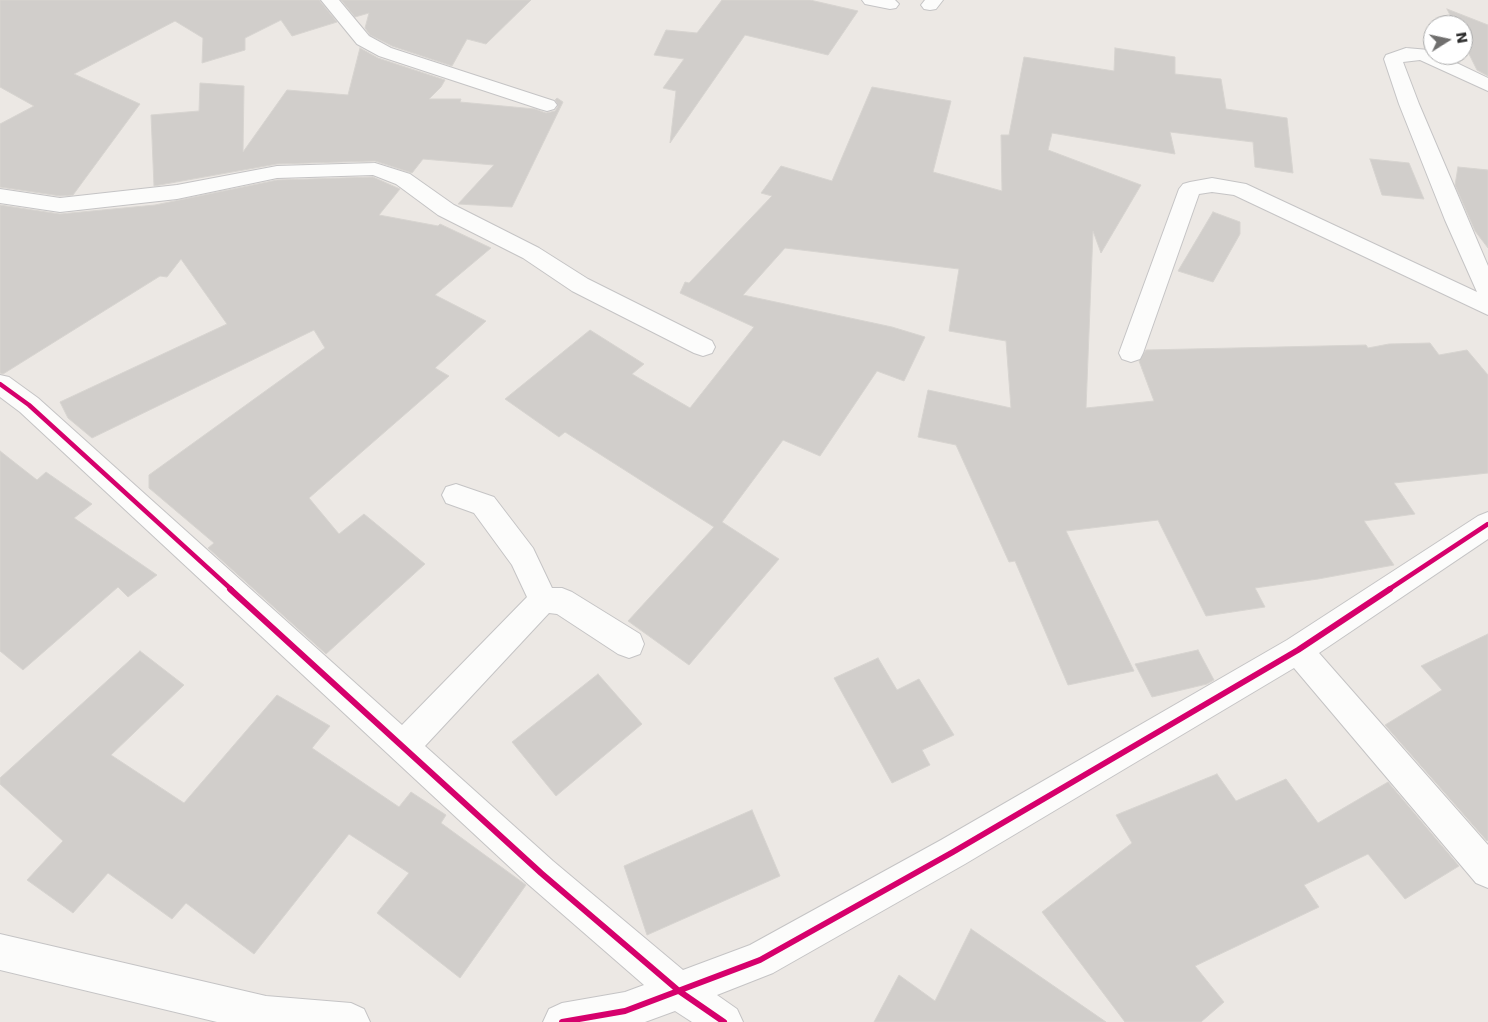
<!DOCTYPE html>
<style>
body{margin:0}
#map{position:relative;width:1488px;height:1022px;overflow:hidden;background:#ece8e4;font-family:"DejaVu Sans",sans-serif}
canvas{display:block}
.north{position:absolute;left:1423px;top:15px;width:50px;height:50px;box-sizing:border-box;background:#fff;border:1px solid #ababab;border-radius:50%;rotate:80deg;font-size:14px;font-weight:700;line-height:20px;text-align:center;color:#2e2e2e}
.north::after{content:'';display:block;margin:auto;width:18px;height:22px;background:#706f6e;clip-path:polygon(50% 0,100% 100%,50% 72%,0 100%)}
</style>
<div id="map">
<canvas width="1488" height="1022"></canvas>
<div class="north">N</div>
</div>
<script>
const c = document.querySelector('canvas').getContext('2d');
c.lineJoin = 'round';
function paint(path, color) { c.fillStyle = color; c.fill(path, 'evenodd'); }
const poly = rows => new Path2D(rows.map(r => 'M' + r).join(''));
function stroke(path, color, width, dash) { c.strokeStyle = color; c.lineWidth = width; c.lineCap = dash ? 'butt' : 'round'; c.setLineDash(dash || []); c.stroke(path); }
const building = poly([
 [0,0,319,0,337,22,292,36,281,20,245,38,245,50,202,63,203,38,175,21,74,74,140,104,73,195,60,196,0,187,0,124,34,106,0,87,0,0],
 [341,0,531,0,486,44,467,39,452,66,392,46,370,35,365,28,369,13,355,17,341,0],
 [722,0,810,0,858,11,828,55,745,35,670,143,676,91,663,88,684,59,654,55,666,30,697,33,722,0],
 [1447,9,1488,25,1488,76,1477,70,1463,42,1463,25,1455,25,1447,9],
 [360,48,378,58,445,80,441,87,429,99,461,99,460,102,535,109,546,113,555,111,558,106,555,100,557,98,563,102,512,207,458,204,494,165,423,159,412,173,375,161,277,164,154,186,151,115,199,111,200,83,244,86,243,152,287,90,348,95,360,48],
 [1115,48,1175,57,1175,74,1221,79,1226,109,1287,118,1293,173,1255,167,1253,142,1170,132,1175,154,1052,133,1048,150,1141,185,1101,253,1093,231,1086,408,1154,401,1139,361,1146,350,1366,345,1368,348,1389,344,1430,343,1439,355,1467,350,1488,375,1488,473,1394,483,1415,514,1364,521,1394,565,1318,579,1255,588,1265,607,1206,616,1158,520,1066,531,1134,671,1068,685,1015,561,1009,562,956,445,918,437,928,390,1011,408,1006,341,949,331,959,269,785,248,743,295,892,327,925,337,904,381,877,371,820,456,783,440,722,522,779,559,689,665,628,621,714,527,565,432,559,437,505,399,590,330,644,364,632,374,690,408,754,327,680,293,685,282,689,283,772,196,761,193,781,166,832,181,872,87,951,101,933,172,1002,191,1001,135,1009,135,1024,57,1114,71,1115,48],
 [1370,159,1409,163,1424,199,1382,195,1370,159],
 [1458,167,1488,170,1488,248,1475,231,1455,185,1458,167],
 [373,177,400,189,379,215,438,226,440,224,491,248,435,295,486,321,435,368,449,376,309,498,339,534,364,514,425,564,326,654,208,548,214,543,149,488,149,475,325,348,314,330,92,438,68,418,60,402,227,324,181,259,167,277,160,276,3,374,0,373,0,205,60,214,155,205,277,180,373,177],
 [1213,212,1240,222,1240,234,1213,282,1178,271,1213,212],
 [0,451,37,480,46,472,92,504,74,518,157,575,128,597,118,587,23,670,0,651,0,451],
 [1488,634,1488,840,1487,841,1385,725,1442,690,1421,666,1488,634],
 [1198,650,1214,680,1207,684,1152,697,1135,664,1198,650],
 [140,651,184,685,111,755,184,803,277,695,330,726,312,748,399,807,411,792,446,815,441,823,526,885,460,978,377,913,409,873,349,834,254,954,186,903,172,919,108,873,73,913,27,880,63,841,0,784,0,778,140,651],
 [878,658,897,690,919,679,954,735,922,750,930,765,892,783,834,678,878,658],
 [598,674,642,724,556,796,512,742,598,674],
 [1217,774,1236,801,1286,779,1318,823,1388,782,1459,866,1405,899,1368,854,1304,885,1319,907,1195,966,1224,1002,1201,1022,1125,1022,1042,912,1132,843,1116,815,1217,774],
 [752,810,780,876,647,935,624,866,752,810],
 [971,929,1106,1022,874,1022,899,975,935,1001,971,929]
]);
paint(building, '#d1cecb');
stroke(building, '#d7d4d0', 1);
const minor = poly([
 [321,0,339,0,369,36,391,48,554,101,557,105,554,109,547,111,540,109,379,56,357,44,321,0],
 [862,0,895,0,899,4,896,8,890,9,865,4,862,0],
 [925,0,943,0,936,9,930,10,924,9,921,5,925,0],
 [1406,48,1429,50,1433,52,1433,55,1440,55,1488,78,1488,91,1420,60,1403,62,1419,104,1488,266,1488,315,1234,195,1212,192,1199,194,1143,353,1140,359,1131,362,1122,359,1119,353,1179,189,1183,184,1190,182,1212,178,1246,184,1477,292,1445,220,1399,104,1384,59,1386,55,1406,48],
 [375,163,410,174,454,205,539,248,588,279,712,341,715,347,712,353,703,356,694,353,572,291,523,258,438,215,396,184,373,175,277,178,177,199,60,212,0,203,0,189,60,198,177,185,277,166,375,163],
 [0,375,9,377,38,398,402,725,527,597,512,565,474,513,446,503,442,495,446,487,456,484,494,497,533,548,552,588,562,588,572,592,640,634,644,644,640,654,629,658,618,654,557,614,549,613,425,746,553,861,683,970,750,945,941,840,1287,640,1478,516,1488,512,1488,539,1319,653,1488,845,1488,888,1476,883,1294,668,965,864,773,973,717,995,737,1009,743,1022,692,1022,675,1011,645,1022,543,1022,549,1009,562,1003,625,992,644,985,529,885,20,412,0,397,0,375],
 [0,934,266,996,351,1003,364,1009,370,1022,217,1022,0,970,0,934]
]);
stroke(minor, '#c5c4c5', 2);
paint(minor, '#fcfcfb');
stroke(poly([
 [0,384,29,405,232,590],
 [1388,590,1488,524]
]), '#d6006c', 4.5);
stroke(poly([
 [230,589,541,873,679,991,724,1022],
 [562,1022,625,1011,760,960,953,852,1298,650,1390,589]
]), '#d6006c', 6);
</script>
